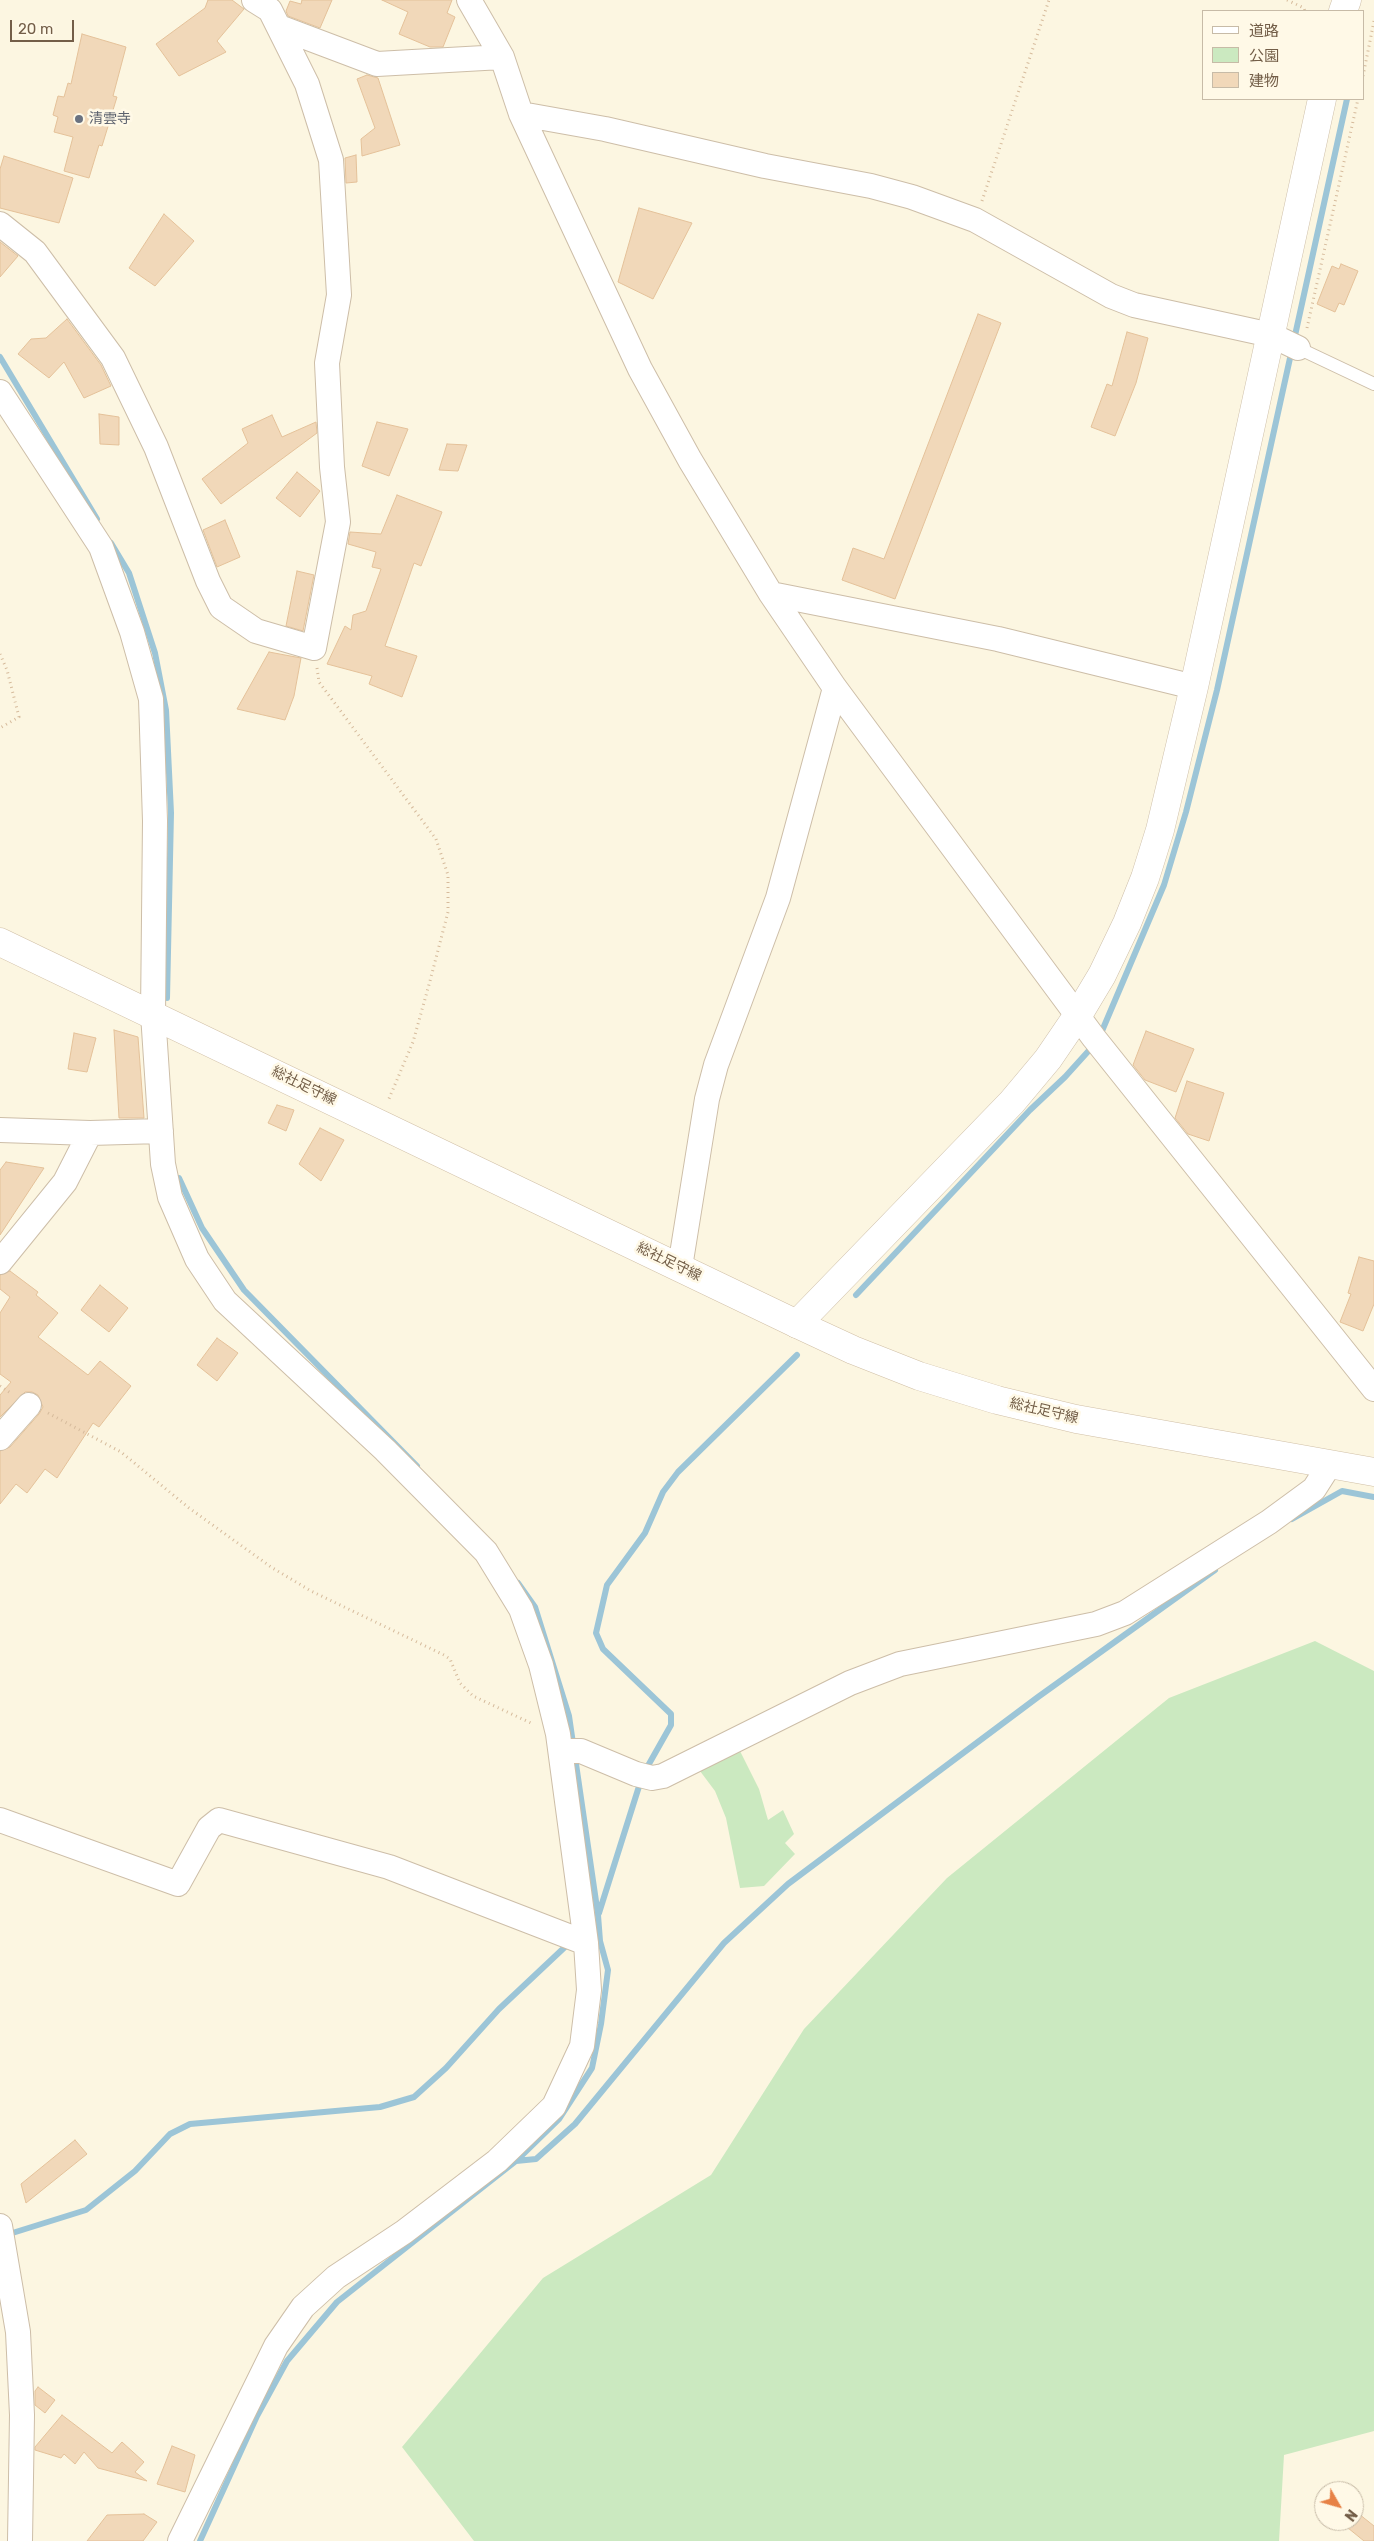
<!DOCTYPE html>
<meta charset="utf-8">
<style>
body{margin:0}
#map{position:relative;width:1374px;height:2541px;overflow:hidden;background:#fcf6e1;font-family:Rubik,"Noto Sans JP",sans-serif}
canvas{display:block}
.legend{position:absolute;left:1202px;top:10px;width:162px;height:90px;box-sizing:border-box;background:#fff9e7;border:1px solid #c7bba7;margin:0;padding:6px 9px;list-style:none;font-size:15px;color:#735e48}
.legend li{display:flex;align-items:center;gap:10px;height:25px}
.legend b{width:25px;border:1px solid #c7bba7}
.north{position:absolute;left:1314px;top:2481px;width:50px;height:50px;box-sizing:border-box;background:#fff9e7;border:1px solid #c7bba7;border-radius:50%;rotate:128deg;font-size:14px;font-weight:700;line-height:20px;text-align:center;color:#735e48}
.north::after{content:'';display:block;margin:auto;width:18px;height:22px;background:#e78246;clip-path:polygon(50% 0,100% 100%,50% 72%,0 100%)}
.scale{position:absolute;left:10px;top:20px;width:64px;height:22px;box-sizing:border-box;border:2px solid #735e48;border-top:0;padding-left:6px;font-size:15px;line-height:18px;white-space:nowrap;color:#735e48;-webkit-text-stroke:4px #fff9e7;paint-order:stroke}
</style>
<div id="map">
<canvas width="1374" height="2541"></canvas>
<ul class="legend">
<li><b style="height:6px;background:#fff"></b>道路</li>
<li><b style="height:14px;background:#cbe9c0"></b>公園</li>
<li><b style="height:14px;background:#f1d8b9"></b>建物</li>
</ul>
<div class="north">N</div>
<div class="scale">20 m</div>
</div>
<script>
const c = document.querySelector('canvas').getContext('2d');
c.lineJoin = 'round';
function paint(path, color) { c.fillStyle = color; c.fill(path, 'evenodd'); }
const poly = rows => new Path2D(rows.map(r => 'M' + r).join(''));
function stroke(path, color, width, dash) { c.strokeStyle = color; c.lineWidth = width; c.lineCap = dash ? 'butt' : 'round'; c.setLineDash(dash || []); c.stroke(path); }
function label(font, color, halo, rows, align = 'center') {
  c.font = font + ' Rubik,"Noto Sans JP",sans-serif'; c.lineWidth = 5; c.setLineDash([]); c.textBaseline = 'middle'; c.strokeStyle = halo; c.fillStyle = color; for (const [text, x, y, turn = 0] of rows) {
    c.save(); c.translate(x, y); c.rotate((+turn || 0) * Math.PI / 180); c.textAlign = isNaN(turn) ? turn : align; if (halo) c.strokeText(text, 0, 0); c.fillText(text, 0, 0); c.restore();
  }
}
paint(poly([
 [1315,1641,1374,1671,1374,2431,1284,2455,1279,2541,474,2541,402,2447,543,2278,711,2175,804,2029,947,1878,1169,1698],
 [738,1747,759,1789,768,1820,783,1810,794,1834,785,1843,795,1854,764,1886,740,1888,726,1818,715,1791,697,1767]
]), '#cbe9c0');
stroke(poly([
 [0,357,97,519],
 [111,543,129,573,155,653,166,710,171,813,167,998],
 [1099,1038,1164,885,1186,812,1217,690,1347,99],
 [179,1178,202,1228,244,1290,417,1466],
 [856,1295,1030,1110,1065,1077,1093,1046],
 [1292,1519,1342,1491,1374,1497],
 [645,1771,671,1725,671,1714,603,1649,596,1633,607,1585,645,1533,663,1492,678,1472,797,1355],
 [599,1913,641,1780],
 [516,2161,536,2159,575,2124,724,1943,788,1884,1038,1697,1215,1570],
 [6,2235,86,2210,135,2171,170,2134,190,2124,380,2107,414,2097,446,2068,499,2009,566,1946],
 [200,2541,257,2416,287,2361,337,2302,516,2161,559,2119,592,2068,601,2024,608,1970,600,1941,598,1915,569,1716,535,1607,518,1583]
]), '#9cc5d7', 6);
const building = poly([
 [208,0,232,0,244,9,217,41,226,52,179,76,156,44,205,8,208,0],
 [302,0,332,0,320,28,288,16,286,11,290,1,301,4,302,0],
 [382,0,452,0,447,13,455,17,443,47,430,47,399,34,408,12,382,0],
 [82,34,126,47,113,96,117,97,102,146,99,145,89,178,64,171,73,137,54,132,58,117,53,115,58,96,64,97,68,83,71,84,82,34],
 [367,75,378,78,400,145,362,156,361,139,375,128,357,79,367,75],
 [356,155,357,182,346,183,345,158,356,155],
 [4,156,73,178,59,223,0,208,0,169,4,156],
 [639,208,692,223,653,299,618,282,639,208],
 [164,214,194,241,155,286,129,268,164,214],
 [0,242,18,256,0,277,0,242],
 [1341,264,1358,271,1344,305,1339,303,1335,312,1317,304,1332,266,1339,269,1341,264],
 [978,314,1001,323,895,599,842,580,853,548,884,559,978,314],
 [67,319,101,365,111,386,84,398,64,362,49,378,18,354,31,339,46,338,67,319],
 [1127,332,1148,338,1136,383,1115,436,1091,427,1107,384,1112,386,1127,332],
 [99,414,119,417,119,445,100,444,99,414],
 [272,415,282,437,316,422,317,433,221,504,202,479,248,443,242,429,272,415],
 [377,422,408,429,389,476,362,466,377,422],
 [447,444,467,445,458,471,439,470,447,444],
 [297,472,320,491,300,517,276,498,297,472],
 [397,495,442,512,421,566,414,563,385,646,417,656,402,697,369,684,372,676,327,664,345,626,351,630,353,615,366,611,381,569,372,567,376,552,348,544,350,532,381,534,397,495],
 [225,520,240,557,217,567,203,530,225,520],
 [297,571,314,575,303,631,286,626,297,571],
 [269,652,301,658,294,696,285,720,237,709,269,652],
 [114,1030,138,1037,144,1118,119,1118,114,1030],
 [1146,1031,1194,1049,1176,1092,1145,1080,1133,1065,1146,1031],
 [74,1033,96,1038,87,1072,68,1069,74,1033],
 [1187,1081,1224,1093,1209,1141,1188,1134,1175,1118,1187,1081],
 [277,1105,294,1110,286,1131,268,1123,277,1105],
 [320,1128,344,1140,321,1181,299,1164,320,1128],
 [6,1162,44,1168,0,1235,0,1170,6,1162],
 [1359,1257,1374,1261,1374,1304,1363,1331,1340,1322,1351,1294,1348,1293,1359,1257],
 [10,1271,38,1292,36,1295,58,1313,38,1337,88,1375,100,1361,131,1386,99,1427,93,1423,57,1478,45,1469,27,1493,16,1484,0,1504,0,1451,10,1447,39,1414,43,1407,38,1395,32,1392,25,1392,0,1417,0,1395,11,1382,0,1374,0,1313,10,1297,0,1289,0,1275,10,1271],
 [100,1285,128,1308,109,1332,81,1310,100,1285],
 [217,1338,238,1353,217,1381,197,1365,217,1338],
 [75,2140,87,2154,26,2203,21,2184,75,2140],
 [38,2387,55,2400,45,2413,35,2405,35,2391,38,2387],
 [62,2415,112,2453,122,2442,144,2462,135,2472,147,2481,98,2468,84,2452,75,2464,64,2454,61,2458,35,2450,35,2447,62,2415],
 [172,2446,195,2455,185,2492,157,2484,172,2446],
 [144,2514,157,2522,143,2541,87,2541,107,2515,144,2514],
 [1359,2514,1374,2526,1374,2541,1364,2541,1348,2528,1359,2514]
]);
paint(building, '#f1d8b9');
stroke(building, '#e4c199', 1);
const service = poly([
 [1298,348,1374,384]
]);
const minor = poly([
 [469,0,502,57,521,114,640,369,690,460,771,594,835,688,1094,1038,1374,1389],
 [279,27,377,64,502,57],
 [521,114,605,129,765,166,871,186,912,197,975,220,1111,296,1134,305,1271,335,1298,348],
 [0,224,35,252,113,358,156,447,208,581,221,607,256,631,314,648,338,522,332,467,327,363,339,295,331,160,307,84,270,10,254,0],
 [0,392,101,547,132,632,151,699,155,821,153,1014,163,1164,170,1197,197,1259,225,1301,385,1450,486,1552,521,1609,541,1665,558,1734,586,1943,589,1990,582,2046,554,2106,497,2161,404,2232,336,2277,303,2307,276,2346,180,2541],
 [771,594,998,639,1194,687],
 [0,1130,90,1133,161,1131],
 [0,1262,65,1182,90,1133],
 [680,1267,707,1099,716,1065,778,898,835,688],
 [0,1438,29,1405],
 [561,1751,581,1751,636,1774,652,1778,663,1776,850,1683,900,1664,1096,1624,1125,1613,1269,1522,1314,1489,1330,1464],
 [0,1820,178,1884,209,1828,219,1820,389,1867,586,1943],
 [0,2226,18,2332,22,2415,20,2541]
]);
const tertiary = poly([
 [1343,11,1347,0],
 [797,1324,1012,1102,1048,1059,1078,1015,1102,975,1127,923,1145,878,1160,830,1194,687,1322,99]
]);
const secondary = poly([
 [0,942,797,1324,853,1350,919,1376,997,1400,1076,1419,1374,1472]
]);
stroke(service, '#cdbea8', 14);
stroke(minor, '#cdbea8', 26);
stroke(tertiary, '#cdbea8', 29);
stroke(secondary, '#d0bfa6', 29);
stroke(poly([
 [1287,0,1304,8,1305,11],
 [1363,76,1374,21],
 [982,201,1049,0],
 [1307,328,1358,99],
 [0,654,7,670,19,717,0,728],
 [317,668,319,682,436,839,448,875,448,912,430,981,413,1042,388,1101],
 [0,1386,12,1394],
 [48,1413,121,1452,189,1508,271,1567,311,1591,444,1655,450,1659,460,1683,473,1696,533,1724]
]), '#d6bb9c', 3, [1, 4]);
stroke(service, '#fff', 12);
stroke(minor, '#fff', 24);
stroke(tertiary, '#fff', 28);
stroke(secondary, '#fff', 28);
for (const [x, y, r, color] of [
 [79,119,5,"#6b7280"]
]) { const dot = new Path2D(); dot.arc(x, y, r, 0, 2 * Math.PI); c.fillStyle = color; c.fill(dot); stroke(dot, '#fff9e7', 2); }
label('14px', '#5b616d', '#fff9e7', [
 ["清雲寺",89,119]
], 'left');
label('14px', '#735e48', '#fff9e7', [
 ["総社足守線",304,1086,26],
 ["総社足守線",669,1262,26],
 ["総社足守線",1044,1411,13]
]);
</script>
